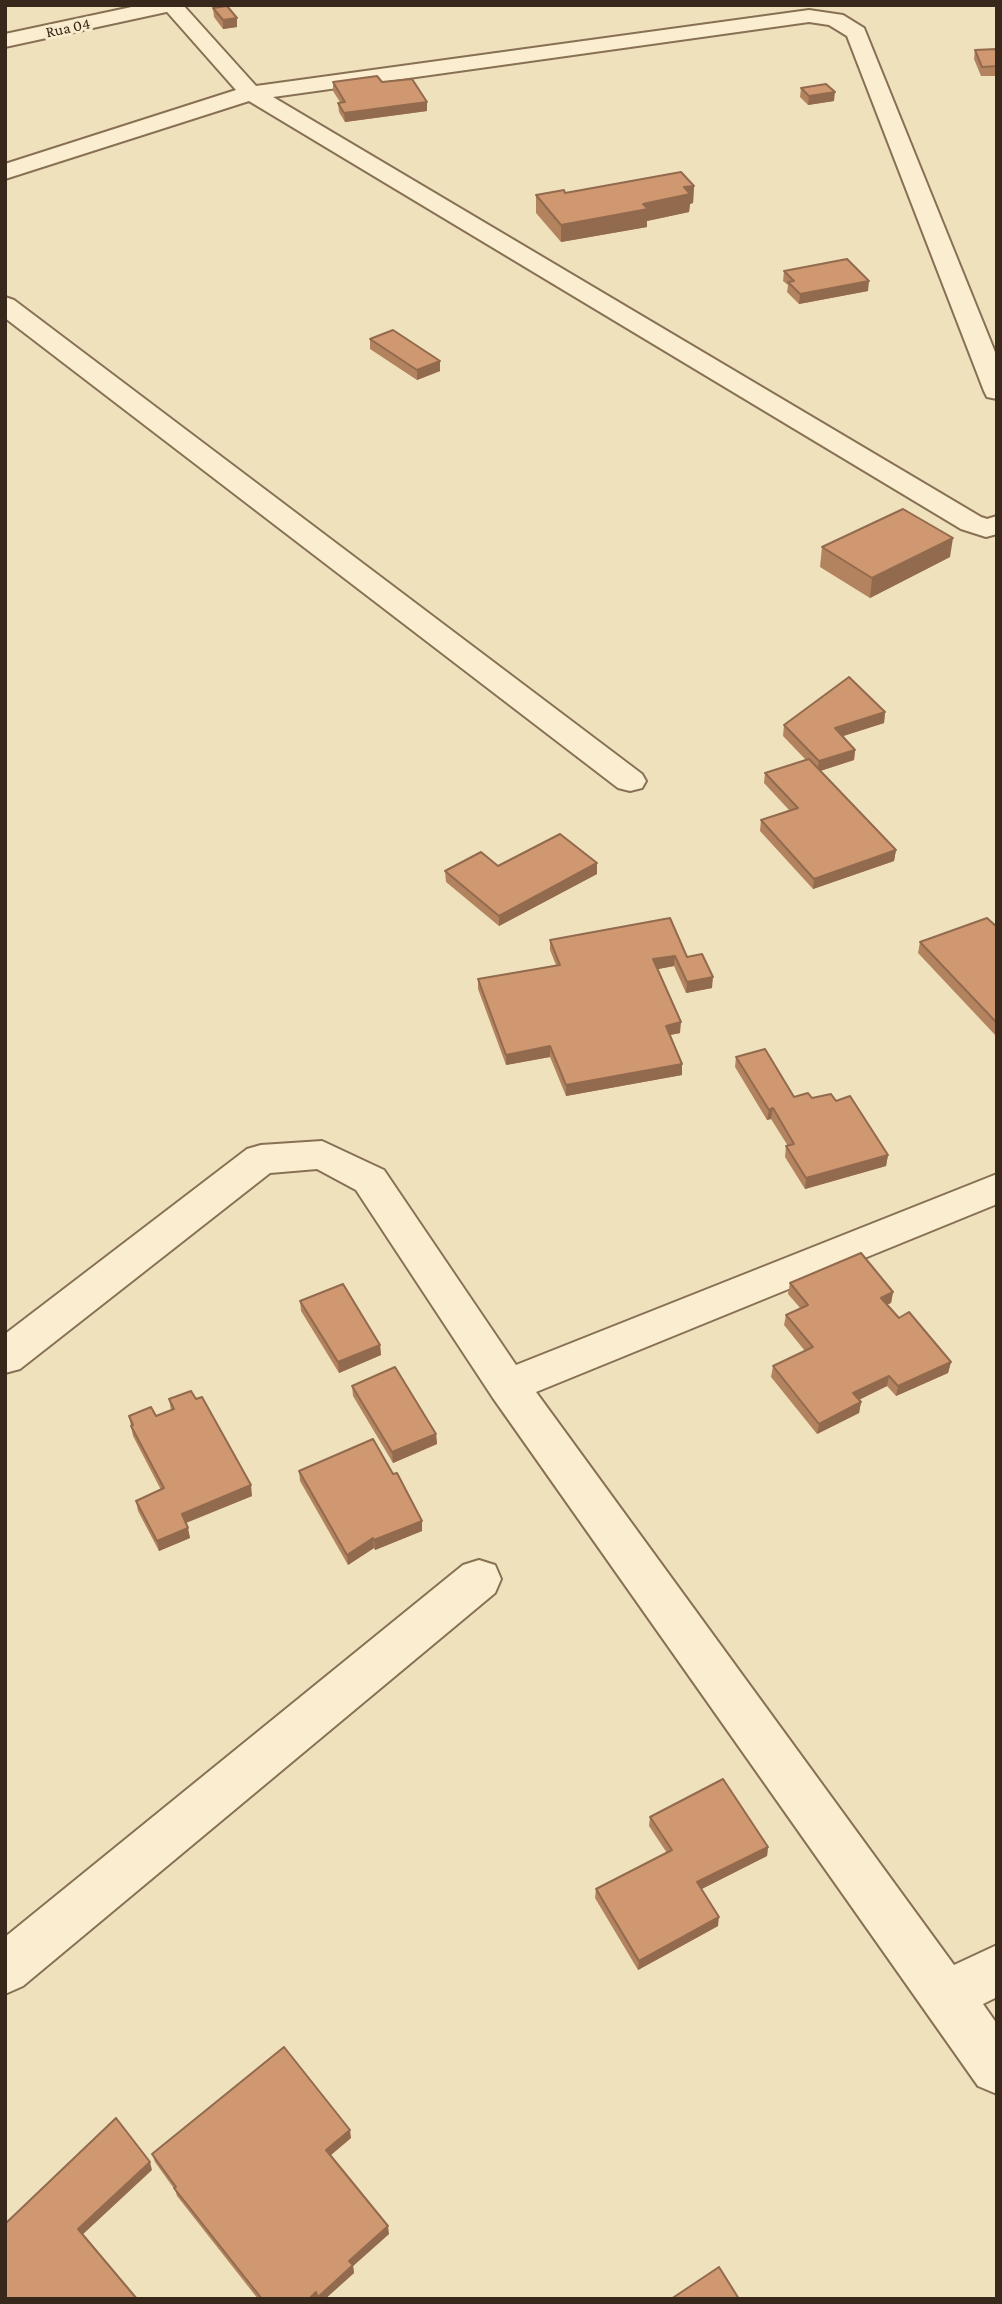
<!DOCTYPE html>
<style>
body{margin:0}
#map{position:relative;width:1002px;height:2304px;overflow:hidden;background:#f0e1bd;font-family:"Crimson Pro",serif}
canvas{display:block}
.frame{position:absolute;inset:0;border:7px solid #37281b;pointer-events:none}
</style>
<div id="map">
<canvas width="1002" height="2304"></canvas>
<div class="frame"></div>
</div>
<script>
const c = document.querySelector('canvas').getContext('2d');
c.lineJoin = 'round';
const poly = rows => new Path2D(rows.map(r => 'M' + r).join(''));
function stroke(path, color, width, dash) { c.strokeStyle = color; c.lineWidth = width; c.lineCap = dash ? 'butt' : 'round'; c.setLineDash(dash || []); c.stroke(path); }
function paint(path, color) { c.fillStyle = color; c.fill(path, 'evenodd'); }
function label(font, color, halo, rows, align = 'center') {
  c.font = font + ' "Crimson Pro",serif'; c.lineWidth = 6; c.setLineDash([]); c.textBaseline = 'middle'; c.strokeStyle = halo; c.fillStyle = color; for (const [text, x, y, turn = 0] of rows) {
    c.save(); c.translate(x, y); c.rotate((+turn || 0) * Math.PI / 180); c.textAlign = isNaN(turn) ? turn : align; if (halo) c.strokeText(text, 0, 0); c.fillText(text, 0, 0); c.restore();
  }
}
const minor = poly([
 [161,5,183,5,256,86,809,10,843,15,864,28,997,357,997,399,987,397,984,391,847,36,829,25,809,22,273,97,981,517,987,519,997,516,997,534,986,537,961,529,249,101,5,179,5,164,236,90,161,5],
 [5,297,14,300,642,774,646,781,642,788,630,791,618,788,5,318,5,297],
 [322,1141,384,1170,516,1365,997,1174,997,1204,536,1392,954,1965,997,1945,997,1997,983,2004,997,2024,997,2094,978,2086,493,1398,356,1190,317,1169,270,1173,20,1369,5,1373,5,1334,247,1149,261,1145,322,1141],
 [479,1560,495,1565,501,1579,495,1593,23,1986,5,1994,5,1937,463,1565,479,1560]
]);
const tertiary = poly([
 [141,5,181,5,178,9,171,11,5,47,5,34,141,5]
]);
stroke(minor, '#887055', 4);
stroke(tertiary, '#887055', 4);
paint(minor, '#fbeed0');
paint(tertiary, '#fbeed0');
paint(poly([
 [213,8,237,18,237,27,223,29,214,17],
 [997,49,997,76,981,76,974,59,975,50],
 [333,82,382,82,427,111,345,122,339,112,338,103,340,102,333,91],
 [801,88,834,101,808,105,800,97],
 [694,186,693,203,690,204,689,212,647,221,647,227,561,242,536,213,536,195],
 [784,271,868,291,799,304,787,292,788,285,783,281],
 [370,339,440,371,417,380,370,349],
 [822,547,950,557,870,598,820,567],
 [885,712,884,723,843,736,855,750,854,760,820,771,896,850,894,861,813,889,760,831,761,820,789,810,764,783,765,773,806,760,783,736,784,725],
 [498,866,597,874,499,926,446,882,445,871],
 [997,927,997,1037,918,953,920,942],
 [550,940,687,957,712,988,686,993,674,966,658,969,680,1033,670,1035,682,1064,682,1075,566,1096,550,1057,506,1065,478,989,478,979,556,965,550,950],
 [736,1057,794,1097,836,1101,888,1155,886,1166,805,1189,785,1157,786,1146,788,1146,771,1119,767,1120,735,1067],
 [790,1283,893,1292,891,1303,887,1304,899,1318,951,1362,948,1373,896,1396,887,1386,859,1400,861,1402,859,1413,817,1434,771,1377,773,1366,805,1351,784,1325,786,1315,801,1309,788,1294],
 [300,1301,380,1345,381,1355,339,1373,301,1311],
 [352,1386,436,1434,437,1444,393,1463,353,1396],
 [169,1399,252,1496,186,1523,190,1538,159,1551,138,1511,136,1501,161,1490,133,1436,129,1416,156,1416,171,1410],
 [299,1471,422,1531,375,1550,374,1548,348,1565,300,1481],
 [650,1817,768,1847,767,1856,701,1889,718,1926,638,1970,595,1898,596,1889,667,1853,649,1826],
 [351,2138,330,2156,389,2234,353,2266,354,2273,325,2299,258,2299,177,2196,175,2190,155,2162,152,2154]
]), '#b38360');
paint(poly([
 [237,18,237,27,223,29,223,20],
 [835,92,834,101,808,105,809,96],
 [427,102,427,111,345,122,344,113],
 [694,186,693,203,690,204,689,212,647,221,647,227,561,242,561,225,643,204,684,187],
 [869,281,868,291,799,304,800,294],
 [440,361,440,371,417,380,417,370],
 [953,538,950,557,870,598,872,578],
 [885,712,884,723,834,739,835,728],
 [855,750,854,760,817,772,819,761],
 [896,850,894,861,813,889,814,879],
 [597,863,597,874,499,926,499,916],
 [675,956,674,966,653,970,653,959],
 [713,977,712,988,686,993,687,982],
 [681,1022,680,1033,665,1036,666,1026],
 [550,1046,550,1057,506,1065,506,1055],
 [682,1064,682,1075,566,1096,566,1085],
 [773,1108,771,1119,767,1120,769,1110],
 [888,1155,886,1166,805,1189,806,1178],
 [893,1292,891,1303,879,1308,881,1298],
 [380,1345,381,1355,339,1373,338,1362],
 [951,1362,948,1373,896,1396,898,1386],
 [889,1376,887,1386,852,1403,853,1393],
 [861,1402,859,1413,817,1434,819,1424],
 [436,1434,437,1444,393,1463,392,1452],
 [251,1485,252,1496,183,1524,182,1514],
 [422,1521,422,1531,375,1550,374,1540],
 [188,1528,190,1538,159,1551,157,1541],
 [373,1538,374,1548,348,1565,347,1555],
 [768,1847,767,1856,696,1892,697,1882],
 [719,1917,718,1926,638,1970,639,1961],
 [350,2130,351,2138,327,2158,326,2150],
 [150,2162,152,2170,80,2237,78,2229],
 [388,2226,389,2234,353,2266,354,2273,325,2299,318,2299,318,2297,349,2261],
 [316,2292,317,2299,309,2299]
]), '#926a4e');
const building = poly([
 [227,6,237,18,223,20,213,8,227,6],
 [997,49,997,66,982,67,975,50,997,49],
 [377,76,382,82,412,79,427,102,344,113,338,103,345,102,333,82,377,76],
 [826,84,835,92,809,96,801,88,826,84],
 [681,172,694,186,684,187,690,194,643,204,648,209,561,225,536,195,564,190,565,193,681,172],
 [847,259,869,281,800,294,788,282,794,281,784,271,847,259],
 [393,330,440,361,417,370,370,339,393,330],
 [903,509,953,538,872,578,822,547,903,509],
 [849,677,885,712,835,728,855,750,819,761,784,725,849,677],
 [809,759,896,850,814,879,761,820,798,808,765,773,809,759],
 [560,834,597,863,499,916,445,871,481,852,498,866,560,834],
 [670,918,687,957,702,954,713,977,687,982,675,956,653,959,681,1022,666,1026,682,1064,566,1085,550,1046,506,1055,478,979,560,965,550,940,670,918],
 [987,918,997,927,997,1023,920,942,987,918],
 [765,1049,794,1097,808,1093,812,1098,831,1094,836,1101,850,1096,888,1155,806,1178,786,1146,794,1144,773,1108,769,1110,736,1057,765,1049],
 [861,1253,893,1292,881,1298,899,1318,909,1312,951,1362,898,1386,889,1376,853,1393,861,1402,819,1424,773,1366,813,1347,786,1315,808,1305,790,1283,861,1253],
 [343,1284,380,1345,338,1362,300,1301,343,1284],
 [395,1367,436,1434,392,1452,352,1386,395,1367],
 [191,1391,196,1399,202,1397,251,1485,182,1514,188,1528,157,1541,136,1501,164,1488,131,1426,133,1425,129,1416,151,1407,156,1416,174,1409,169,1399,191,1391],
 [373,1439,393,1474,397,1473,422,1521,374,1540,373,1538,347,1555,299,1471,373,1439],
 [723,1779,768,1847,697,1882,719,1917,639,1961,596,1889,672,1850,650,1817,723,1779],
 [284,2047,350,2130,326,2150,388,2226,349,2261,353,2265,318,2297,316,2292,309,2299,262,2299,174,2188,176,2187,152,2154,284,2047],
 [116,2118,150,2162,78,2229,137,2299,5,2299,5,2224,116,2118],
 [719,2267,739,2299,671,2299,719,2267]
]);
paint(building, '#d09870');
stroke(building, '#926a4e', 2);
label('16px', '#37281b', '#f7ebcc', [
 ["Rua 04",68,28,-12]
]);
</script>
